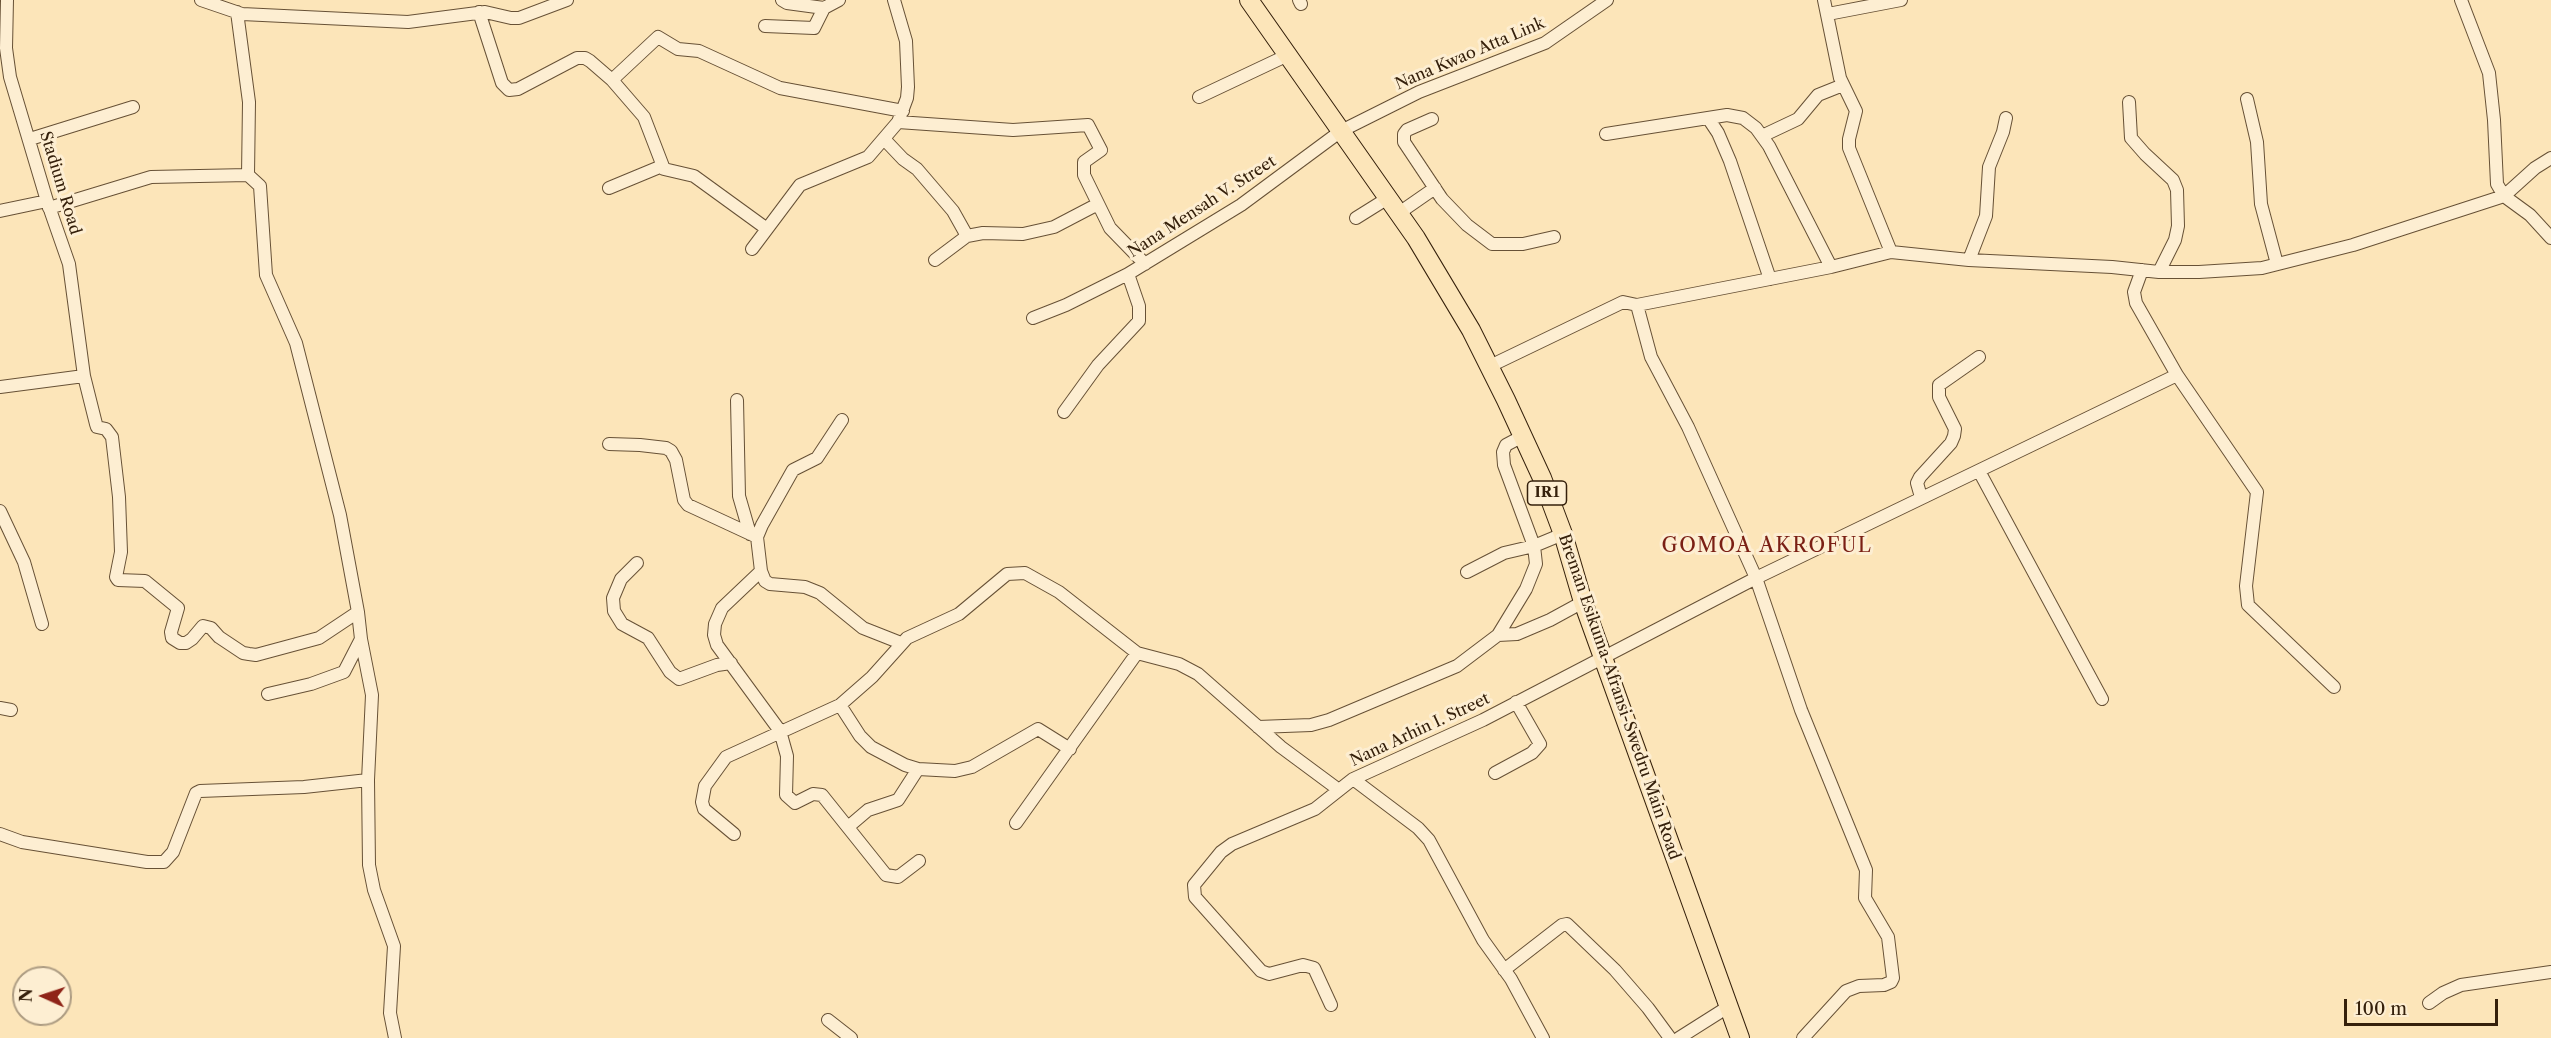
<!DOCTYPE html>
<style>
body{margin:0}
#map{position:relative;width:2551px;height:1038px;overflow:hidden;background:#fce5b9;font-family:"Libre Caslon Text",serif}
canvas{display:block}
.north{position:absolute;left:12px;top:966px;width:60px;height:60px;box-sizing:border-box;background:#fdeed2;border:2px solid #ad9c82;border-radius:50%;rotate:273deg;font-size:16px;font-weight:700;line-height:24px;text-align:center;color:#35200b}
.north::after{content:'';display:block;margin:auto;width:21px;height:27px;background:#8f2418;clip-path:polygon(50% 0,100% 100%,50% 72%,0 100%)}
.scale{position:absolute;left:2344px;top:999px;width:154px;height:27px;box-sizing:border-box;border:3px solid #35200b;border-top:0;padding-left:8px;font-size:18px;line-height:21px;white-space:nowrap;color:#35200b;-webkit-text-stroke:4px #fdeed2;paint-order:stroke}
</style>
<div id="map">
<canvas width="2551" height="1038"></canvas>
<div class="north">N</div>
<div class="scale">100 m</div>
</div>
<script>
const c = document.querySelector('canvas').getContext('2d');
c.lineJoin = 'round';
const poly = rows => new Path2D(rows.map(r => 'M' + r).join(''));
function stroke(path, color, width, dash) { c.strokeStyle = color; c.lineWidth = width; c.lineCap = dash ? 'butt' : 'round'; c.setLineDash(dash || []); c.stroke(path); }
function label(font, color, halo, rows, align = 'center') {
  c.font = font + ' "Libre Caslon Text",serif'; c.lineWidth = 6; c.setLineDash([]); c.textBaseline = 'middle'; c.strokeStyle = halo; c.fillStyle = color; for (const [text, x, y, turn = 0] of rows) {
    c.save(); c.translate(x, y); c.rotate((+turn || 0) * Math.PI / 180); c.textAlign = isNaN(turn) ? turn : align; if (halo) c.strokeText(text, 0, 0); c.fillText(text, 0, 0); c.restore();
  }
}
const minor = poly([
 [7,0,6,48,10,77,47,201,69,264,84,376,96,424,97,427,106,429,112,437,119,497,121,552,116,577,118,580,145,581,178,608,171,632,172,638,180,643,186,643,192,639,203,626,211,628,219,637,243,653,249,654,256,655,319,638,358,612],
 [201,0,242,14,408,22,485,12,511,18,519,18,567,0],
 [782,0,787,3,824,8],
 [1299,0,1301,4],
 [1824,0,1840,78,1856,111,1849,139,1849,148,1891,252],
 [2461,0,2489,73,2494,120,2497,184,2504,196,2530,215,2551,238],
 [237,12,249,102,248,175],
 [479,12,502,83,509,90,518,89,577,58,585,58,590,61,612,80,644,117,664,169,694,176,767,229],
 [1828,14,1901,0],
 [765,26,814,28,824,8,839,0],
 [612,80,658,37,678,49,699,51,780,88,903,111],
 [1199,97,1288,55],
 [2247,99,2257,142,2261,204,2277,264],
 [2129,102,2131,138,2145,154,2173,180,2177,190,2178,226,2175,240,2159,272],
 [1708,118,1718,133,1730,161,1770,279],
 [1432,119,1407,130,1404,134,1404,142,1442,199,1467,225,1492,244,1523,244,1554,237],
 [898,122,1013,130,1088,125,1101,150,1084,162,1084,175,1110,228,1145,264],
 [1606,134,1727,115,1743,118,1756,128,1769,146,1831,267],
 [1762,136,1798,119,1818,95,1843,85],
 [30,139,133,107],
 [884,139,903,159,917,169,953,211,967,236],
 [609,188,662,166],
 [49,208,151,177,248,175,260,186,266,275,296,343,340,515,358,612,361,639,344,672,311,684,268,694],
 [0,211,47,201],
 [1399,213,1435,188],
 [1356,218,1388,198],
 [752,249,800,185,868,157,898,122,907,98,908,87,906,41,894,0],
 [935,260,967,236,983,233,1023,234,1054,227,1098,204],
 [1969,260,1986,216,1989,167,2003,132,2006,118],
 [1637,305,1651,357,1688,427,1756,578,2177,375,2136,303,2134,292,2142,270],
 [1033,318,1066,305,1128,274],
 [1490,366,1623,302,1637,305,1831,267,1891,252,1969,260,2112,267,2159,272,2199,272,2262,268,2353,245,2504,196,2535,168,2551,158],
 [2177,375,2257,492,2246,586,2248,605,2334,687],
 [0,387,84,376],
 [737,400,739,496,750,534],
 [1064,412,1098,365,1139,321,1139,306,1128,274,1241,205,1341,131,1419,92,1545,43,1607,0],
 [842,420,817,458,793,470,762,525,757,537,761,571,765,581,770,584,805,587,820,593,863,628,901,643],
 [609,444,640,445,666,448,671,451,676,460,684,500,688,505,757,537],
 [1979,471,2102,699],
 [1921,497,1917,483,1920,477,1951,443,1954,436,1955,429,1939,397,1939,385,1979,357],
 [0,511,24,562,42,624],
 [637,563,621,579,613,598,614,611,622,624,648,638,670,672,679,679,717,665,731,663],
 [761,571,722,608,715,624,714,635,717,645,780,731,787,756,786,795,795,803,813,794,822,795,886,875,898,877,919,861],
 [1467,572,1504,553,1534,546,1563,534],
 [1498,635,1526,589,1536,564,1534,546,1504,465,1503,452,1506,445,1523,436],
 [361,639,372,695,368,780,369,865,374,890,394,946,390,1013,395,1038],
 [840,705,860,736,871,747,905,765,918,769,955,771,972,767,1038,729,1070,749],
 [0,708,11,710],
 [1258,727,1311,725,1329,720,1457,666,1498,635,1517,634,1550,620,1583,602],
 [1495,773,1532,753,1540,744,1516,702],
 [1353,779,1418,828,1429,840,1483,940,1511,979,1543,1038],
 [1016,823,1137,653,1179,664,1198,674,1281,747,1339,790],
 [848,827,868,810,898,800,918,769],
 [0,834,22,842,147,862,164,862,173,852,196,793,200,791,304,787,368,780],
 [734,834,704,809,702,802,705,786,726,757,840,705,872,677,907,638,959,614,1007,574,1025,573,1059,592,1137,653],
 [1504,970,1562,925,1567,924,1615,970,1648,1008,1670,1038],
 [2429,1003,2443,993,2461,985,2551,972],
 [1331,1005,1314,968,1303,965,1269,974,1261,971,1195,897,1194,885,1221,852,1232,844,1315,809,1353,779,1483,720,1756,578,1801,710,1866,870,1865,898,1888,937,1893,978,1891,982,1884,985,1859,986,1846,991,1803,1038],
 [828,1020,851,1038],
 [1679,1038,1728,1007]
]);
const primary = poly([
 [1249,0,1416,238,1471,330,1506,400,1542,478,1563,534,1583,602,1740,1038]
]);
stroke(minor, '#675136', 14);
stroke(primary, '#35200b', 20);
stroke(minor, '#fdeed2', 12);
stroke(primary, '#fce5b9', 18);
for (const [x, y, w] of [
 [1547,493,39]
]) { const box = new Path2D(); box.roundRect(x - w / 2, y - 12, w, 24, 4.5); c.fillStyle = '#fdeed2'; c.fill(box); stroke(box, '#35200b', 1.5); }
label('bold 15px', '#35200b', null, [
 ["IR1",1547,493]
]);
label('16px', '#35200b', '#fdeed2', [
 ["Nana Kwao Atta Link",1470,54,-23],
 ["Stadium Road",60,183,73],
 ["Nana Mensah V. Street",1202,207,-33],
 ["Breman Esikuma-Afransi-Swedru Main Road",1619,697,71],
 ["Nana Arhin I. Street",1420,730,-25]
]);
c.letterSpacing = '1.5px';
label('20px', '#7a1f14', '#fdeed2', [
 ["GOMOA AKROFUL",1767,546]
]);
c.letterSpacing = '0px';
</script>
